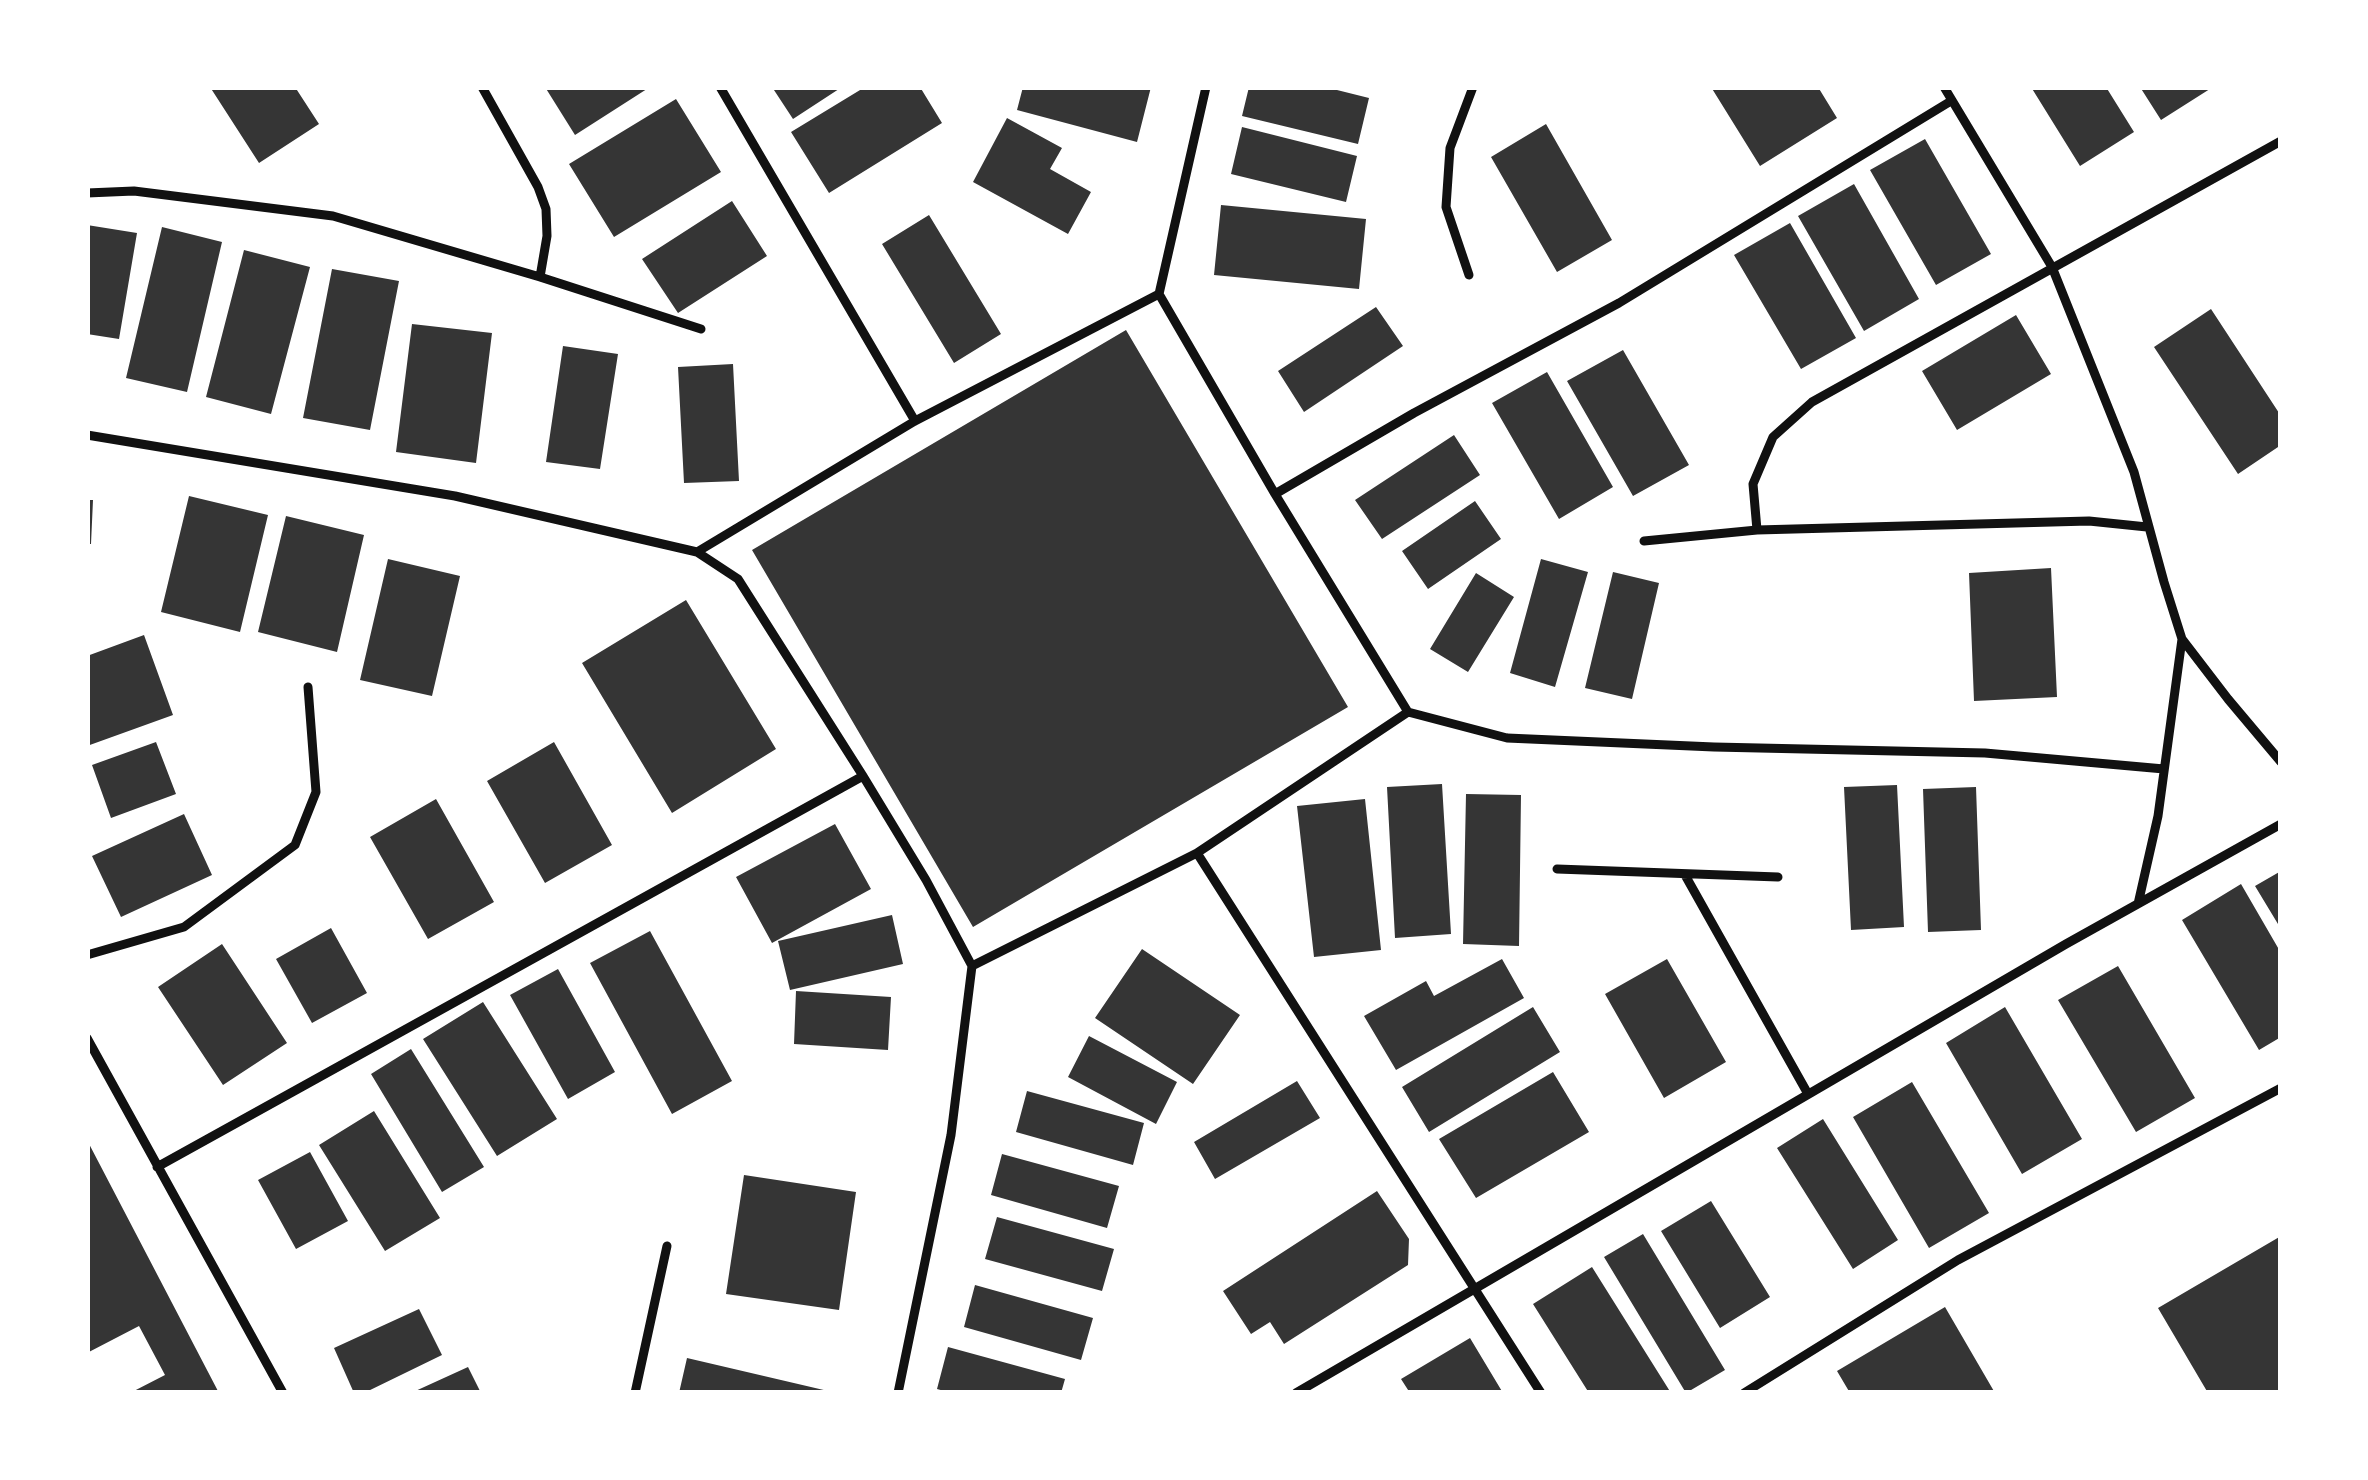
<!DOCTYPE html>
<style>
body{margin:0}
#map{position:relative;width:2368px;height:1480px;overflow:hidden;background:#fff;font-family:"Exo 2",sans-serif}
canvas{display:block}
.frame{position:absolute;inset:0;border:90px solid #fff;pointer-events:none}
</style>
<div id="map">
<canvas width="2368" height="1480"></canvas>
<div class="frame"></div>
</div>
<script>
const c = document.querySelector('canvas').getContext('2d');
c.lineJoin = 'round';
function paint(path, color) { c.fillStyle = color; c.fill(path, 'evenodd'); }
const poly = rows => new Path2D(rows.map(r => 'M' + r).join(''));
function stroke(path, color, width, dash) { c.strokeStyle = color; c.lineWidth = width; c.lineCap = dash ? 'butt' : 'round'; c.setLineDash(dash || []); c.stroke(path); }
paint(poly([
 [210,87,295,87,319,124,259,163],
 [545,87,650,87,575,135],
 [772,87,842,87,793,119],
 [865,87,920,87,942,123,829,193,791,132],
 [1023,87,1151,87,1137,142,1017,110],
 [1249,87,1325,87,1369,98,1358,144,1242,116],
 [1711,87,1818,87,1837,118,1760,166],
 [2031,87,2106,87,2134,132,2080,166],
 [2140,87,2213,87,2161,120],
 [676,99,721,172,614,237,569,164],
 [1007,118,1062,148,1050,169,1091,192,1068,234,973,182],
 [1546,124,1612,240,1557,272,1491,157],
 [1242,127,1357,156,1346,202,1231,174],
 [1925,139,1991,254,1936,285,1870,170],
 [1854,184,1919,299,1864,331,1798,216],
 [732,201,767,256,678,313,642,259],
 [1221,205,1366,219,1359,289,1214,275],
 [929,215,1001,334,954,363,882,244],
 [1790,223,1856,338,1801,369,1734,255],
 [87,225,137,233,119,339,87,334],
 [162,227,222,242,187,392,126,378],
 [244,250,310,267,271,414,206,397],
 [332,269,399,281,370,430,303,418],
 [1376,307,1403,346,1304,412,1278,371],
 [2211,309,2281,416,2281,445,2238,474,2154,347],
 [2016,315,2051,374,1957,430,1922,371],
 [412,324,492,333,476,463,396,452],
 [1126,330,1348,707,973,927,752,550],
 [563,346,618,354,600,469,546,462],
 [1623,350,1689,465,1633,496,1567,381],
 [733,364,739,481,684,483,678,367],
 [1547,372,1613,487,1559,519,1492,403],
 [1454,435,1480,475,1382,539,1355,500],
 [189,496,268,515,240,632,161,612],
 [87,500,93,500,91,544,87,544],
 [1475,501,1501,539,1428,589,1402,551],
 [286,516,364,535,337,652,258,632],
 [388,559,460,576,432,696,360,680],
 [1541,559,1588,572,1555,687,1510,673],
 [2051,568,2057,697,1974,701,1969,573],
 [1613,572,1659,583,1632,699,1585,688],
 [1476,573,1514,597,1468,672,1430,649],
 [686,600,776,749,672,813,582,663],
 [144,635,173,715,87,746,87,656],
 [156,742,176,794,111,818,92,765],
 [554,742,612,845,545,883,487,781],
 [1442,784,1451,934,1395,938,1387,787],
 [1897,785,1904,927,1851,930,1844,787],
 [1976,787,1981,930,1928,932,1923,789],
 [1466,794,1521,795,1519,946,1463,944],
 [436,799,494,902,428,939,370,837],
 [1365,799,1381,950,1314,957,1297,806],
 [184,814,212,875,121,917,92,856],
 [835,824,871,889,772,943,736,877],
 [2281,871,2281,929,2255,886],
 [2241,884,2281,953,2281,1037,2259,1050,2182,920],
 [892,915,903,964,790,990,778,941],
 [331,928,367,993,312,1023,276,959],
 [650,931,732,1081,672,1114,590,963],
 [222,944,287,1043,223,1085,158,987],
 [1142,949,1240,1015,1193,1084,1095,1018],
 [1502,959,1524,998,1396,1070,1364,1016,1426,981,1434,996],
 [1667,959,1726,1062,1664,1098,1605,994],
 [2118,966,2195,1098,2136,1132,2058,1000],
 [558,969,615,1072,568,1099,510,995],
 [796,991,891,997,888,1050,794,1044],
 [483,1002,557,1119,497,1156,423,1039],
 [1533,1007,1560,1052,1429,1132,1402,1087],
 [2005,1007,2082,1139,2022,1174,1946,1043],
 [1089,1036,1177,1082,1156,1124,1068,1077],
 [411,1049,484,1167,442,1192,371,1074],
 [1553,1072,1589,1132,1476,1198,1439,1139],
 [1297,1081,1320,1118,1215,1179,1194,1142],
 [1912,1082,1989,1213,1929,1248,1853,1117],
 [1027,1091,1144,1123,1133,1165,1016,1132],
 [374,1111,440,1218,385,1251,319,1145],
 [1823,1119,1898,1240,1853,1269,1777,1148],
 [87,1140,219,1393,130,1393,165,1375,139,1326,87,1353],
 [310,1152,348,1221,296,1249,258,1180],
 [1002,1154,1119,1186,1107,1228,991,1195],
 [744,1175,856,1192,839,1310,726,1294],
 [1377,1191,1409,1239,1408,1265,1284,1344,1270,1322,1251,1334,1223,1291],
 [1711,1201,1770,1297,1720,1328,1661,1231],
 [997,1217,1114,1249,1102,1291,985,1259],
 [1643,1234,1725,1370,1686,1393,1604,1257],
 [2281,1236,2281,1393,2208,1393,2158,1308],
 [1592,1267,1671,1393,1589,1393,1533,1304],
 [975,1285,1093,1318,1081,1360,964,1327],
 [1945,1307,1995,1393,1850,1393,1837,1371],
 [419,1309,442,1355,364,1393,354,1393,334,1348],
 [1470,1338,1503,1393,1410,1393,1401,1379],
 [948,1347,1065,1379,1061,1393,951,1393,937,1389],
 [687,1358,828,1391,828,1393,679,1393],
 [468,1367,481,1393,411,1393]
]), '#353535');
stroke(poly([
 [482,87,538,187,546,209,547,236,540,277],
 [720,87,915,421],
 [1944,87,2052,267,2134,472,2164,582,2182,639,2228,699,2281,762],
 [87,193,134,191,333,216,540,277,701,329],
 [1469,275,1446,207,1450,148,1473,87],
 [1159,294,1275,494,1408,712,1197,853,972,966,926,880,863,776,738,579,697,552,915,421,1159,294],
 [1159,294,1206,87],
 [87,435,455,496,697,552],
 [1275,494,1414,413,1619,303,1951,101],
 [1757,530,1753,484,1773,437,1812,402,2281,141],
 [1644,541,1757,530,2089,521,2147,527],
 [1408,712,1507,738,1714,747,1985,753,2164,769],
 [1197,853,1541,1393],
 [1557,869,1778,877],
 [1685,875,1808,1094],
 [2138,904,2158,816,2182,639],
 [87,955,184,927,295,845,316,792,308,687],
 [87,1038,283,1393],
 [157,1167,863,776],
 [635,1393,667,1246],
 [898,1393,951,1135,972,966],
 [1296,1393,2066,944,2281,824],
 [1744,1393,1958,1260,2281,1088]
]), '#111', 9);
</script>
